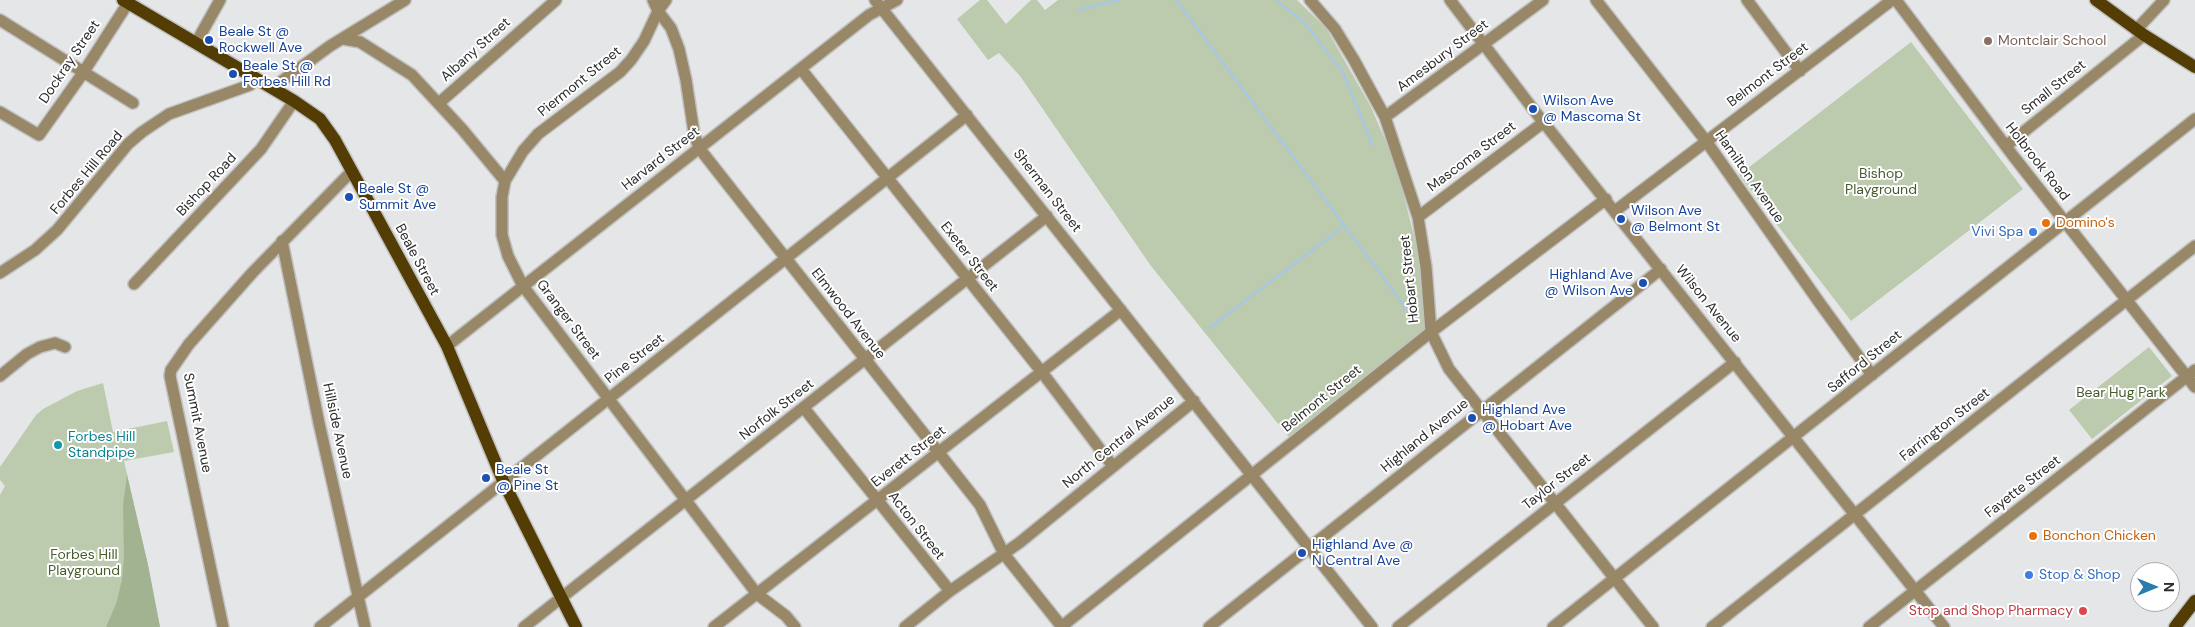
<!DOCTYPE html>
<style>
body{margin:0}
#map{position:relative;width:2195px;height:627px;overflow:hidden;background:#e5e6e7;font-family:"DM Sans",sans-serif}
canvas{display:block}
.north{position:absolute;left:2130px;top:562px;width:50px;height:50px;box-sizing:border-box;background:#fff;border:1px solid #ababab;border-radius:50%;rotate:90deg;font-size:14px;font-weight:700;line-height:20px;text-align:center;color:#2d2d2e}
.north::after{content:'';display:block;margin:auto;width:18px;height:22px;background:#287dac;clip-path:polygon(50% 0,100% 100%,50% 72%,0 100%)}
</style>
<div id="map">
<canvas width="2195" height="627"></canvas>
<div class="north">N</div>
</div>
<script>
const c = document.querySelector('canvas').getContext('2d');
c.lineJoin = 'round';
function paint(path, color) { c.fillStyle = color; c.fill(path, 'evenodd'); }
const poly = rows => new Path2D(rows.map(r => 'M' + r).join(''));
function stroke(path, color, width, dash) { c.strokeStyle = color; c.lineWidth = width; c.lineCap = dash ? 'butt' : 'round'; c.setLineDash(dash || []); c.stroke(path); }
function label(font, color, halo, rows, align = 'center') {
  c.font = font + ' "DM Sans",sans-serif'; c.lineWidth = 4; c.setLineDash([]); c.textBaseline = 'middle'; c.strokeStyle = halo; c.fillStyle = color; for (const [text, x, y, turn = 0] of rows) {
    c.save(); c.translate(x, y); c.rotate((+turn || 0) * Math.PI / 180); c.textAlign = isNaN(turn) ? turn : align; if (halo) c.strokeText(text, 0, 0); c.fillText(text, 0, 0); c.restore();
  }
}
paint(poly([
 [980,0,987,0,1006,24,1031,0,1037,0,1045,10,1058,0,1297,0,1326,28,1371,107,1389,149,1400,180,1420,260,1426,322,1423,339,1292,441,1151,266,1020,76,999,53,988,60,957,19],
 [1911,42,2023,189,1851,321,1739,175],
 [2149,347,2172,376,2092,439,2069,410],
 [103,383,113,432,167,421,174,452,124,461,148,565,160,627,0,627,0,495,5,486,0,480,0,467,36,415,43,409,77,391]
]), '#bccaad');
paint(poly([
 [127,475,148,565,160,627,106,627,116,604,122,580,124,557,123,505]
]), '#a2b392');
stroke(poly([
 [1176,0,1409,312,1418,321],
 [1276,0,1306,24,1333,61,1341,68,1373,146],
 [1079,10,1118,0],
 [1209,328,1344,226]
]), '#a8c7e1', 2.5);
const minor = poly([
 [653,0,658,11,671,28,679,49,686,80,694,133,699,148,980,505,1004,554,1062,627],
 [875,0,1372,627],
 [1310,0,1335,29,1354,60,1385,117,1418,217,1426,267,1431,332,1449,369,1653,627],
 [1450,0,1533,109,1944,627],
 [1596,0,1706,141,1819,302,1872,375],
 [1747,0,1800,71],
 [1896,0,2014,157,2195,387],
 [0,20,133,103],
 [2136,30,2164,0],
 [343,39,360,42,412,75,462,129,505,181,502,197,502,235,508,256,523,286,757,594,786,616,795,627],
 [196,43,220,0],
 [801,69,1041,371,1112,465],
 [277,90,282,81,330,46,405,0],
 [439,103,556,0],
 [0,112,39,135,83,73,128,3],
 [1385,117,1543,0],
 [2006,146,2144,35],
 [505,181,523,151,538,134,620,72,631,60,644,41,658,11,666,0],
 [1615,211,1892,0],
 [1418,217,1544,122],
 [282,241,319,423,365,627],
 [0,273,35,250,57,230,128,144,142,132,169,114,250,85,255,77],
 [134,284,261,149,294,101],
 [447,346,869,15,897,0],
 [0,376,27,354,40,347,55,343,65,347],
 [804,408,950,591],
 [223,627,170,376,171,370,189,344,253,272,352,171],
 [320,627,967,115],
 [524,627,1047,216],
 [714,627,1121,310],
 [905,627,950,591,1019,543,1194,401],
 [1061,627,1431,332,1606,199],
 [1209,627,1661,269],
 [1398,627,1735,362],
 [1553,627,2195,119],
 [1712,627,2195,246],
 [1869,627,2195,370]
]);
const major = poly([
 [123,0,294,101,320,119,335,140,447,346,504,483,576,627],
 [2096,0,2144,35,2195,67],
 [2175,627,2195,601]
]);
stroke(minor, '#c0c1c2', 14);
stroke(major, '#c0c1c2', 15);
stroke(minor, '#998868', 11);
stroke(major, '#543d04', 12);
for (const [x, y, r, color] of [
 [209,40,5,"#1a4fb4"],
 [1988,41,5,"#8d6e63"],
 [233,74,5,"#1a4fb4"],
 [1533,109,5,"#1a4fb4"],
 [349,197,5,"#1a4fb4"],
 [1621,219,5,"#1a4fb4"],
 [2046,223,5,"#e8710a"],
 [2033,232,5,"#3f7fe0"],
 [1643,283,5,"#1a4fb4"],
 [1472,418,5,"#1a4fb4"],
 [58,445,5,"#0f9aa8"],
 [486,478,5,"#1a4fb4"],
 [2033,536,5,"#e8710a"],
 [1302,553,5,"#1a4fb4"],
 [2029,575,5,"#3f7fe0"],
 [2083,611,5,"#e0444e"]
]) { const dot = new Path2D(); dot.arc(x, y, r, 0, 2 * Math.PI); c.fillStyle = color; c.fill(dot); stroke(dot, '#fff', 2); }
label('14px', '#164399', '#fff', [
 ["Beale St @",219,32],
 ["Rockwell Ave",219,48],
 ["Beale St @",243,66],
 ["Forbes Hill Rd",243,82],
 ["Wilson Ave",1543,101],
 ["@ Mascoma St",1543,117],
 ["Beale St @",359,189],
 ["Summit Ave",359,205],
 ["Wilson Ave",1631,211],
 ["@ Belmont St",1631,227],
 ["Highland Ave",1633,275,"right"],
 ["@ Wilson Ave",1633,291,"right"],
 ["Highland Ave",1482,410],
 ["@ Hobart Ave",1482,426],
 ["Beale St",496,470],
 ["@ Pine St",496,486],
 ["Highland Ave @",1312,545],
 ["N Central Ave",1312,561]
], 'left');
label('14px', '#785e54', '#fff', [
 ["Montclair School",1998,41]
], 'left');
label('14px', '#2d2d2e', '#fff', [
 ["Albany Street",476,50,-42],
 ["Amesbury Street",1443,56,-37],
 ["Dockray Street",70,62,-56],
 ["Belmont Street",1768,75,-37],
 ["Piermont Street",580,82,-39],
 ["Small Street",2054,88,-39],
 ["Mascoma Street",1472,157,-37],
 ["Harvard Street",661,159,-38],
 ["Holbrook Road",2037,162,52],
 ["Forbes Hill Road",87,173,-50],
 ["Hamilton Avenue",1749,177,55],
 ["Bishop Road",207,185,-47],
 ["Sherman Street",1047,191,52],
 ["Exeter Street",969,257,52],
 ["Beale Street",417,260,62],
 ["Hobart Street",1410,279,-96],
 ["Wilson Avenue",1708,304,51],
 ["Elmwood Avenue",848,314,52],
 ["Granger Street",568,320,53],
 ["Pine Street",635,359,-38],
 ["Safford Street",1865,362,-39],
 ["Belmont Street",1322,399,-39],
 ["Norfolk Street",777,410,-38],
 ["Summit Avenue",197,423,79],
 ["Farrington Street",1945,425,-38],
 ["Hillside Avenue",337,431,78],
 ["Highland Avenue",1425,436,-39],
 ["North Central Avenue",1119,442,-39],
 ["Everett Street",909,457,-38],
 ["Taylor Street",1557,482,-38],
 ["Fayette Street",2023,487,-38],
 ["Acton Street",916,526,52]
]);
label('14px', '#465d2b', '#fff', [
 ["Bishop",1881,174],
 ["Playground",1881,190],
 ["Bear Hug Park",2121,393],
 ["Forbes Hill",84,555],
 ["Playground",84,571]
]);
label('14px', '#c56008', '#fff', [
 ["Domino's",2056,223],
 ["Bonchon Chicken",2043,536]
], 'left');
label('14px', '#366cbe', '#fff', [
 ["Vivi Spa",2023,232],
 ["Stop & Shop",2039,575,"left"]
], 'right');
label('14px', '#0d838f', '#fff', [
 ["Forbes Hill",68,437],
 ["Standpipe",68,453]
], 'left');
label('14px', '#be3a42', '#fff', [
 ["Stop and Shop Pharmacy",2073,611]
], 'right');
</script>
